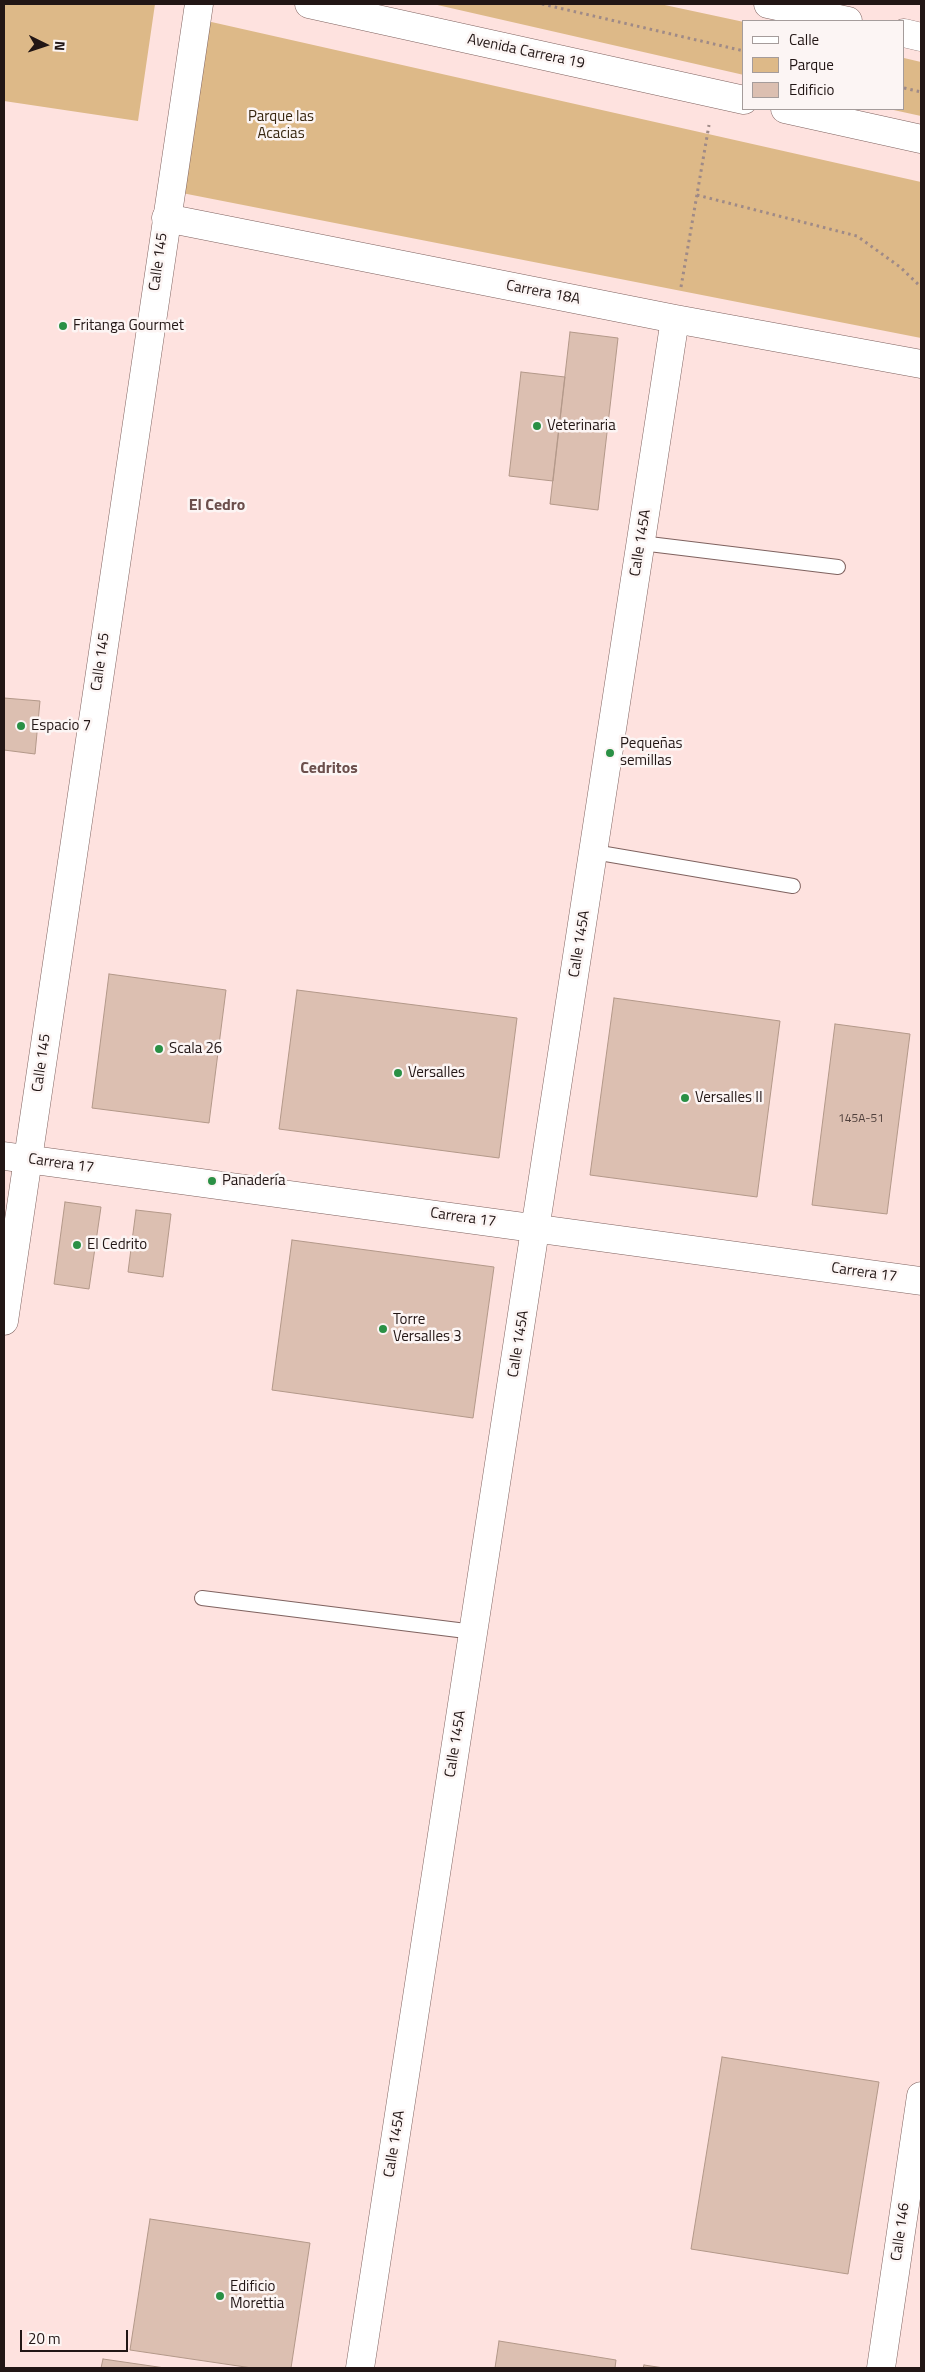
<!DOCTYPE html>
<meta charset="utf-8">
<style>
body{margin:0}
#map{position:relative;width:925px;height:2372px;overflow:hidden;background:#fee2df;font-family:"Titillium Web",sans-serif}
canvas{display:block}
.frame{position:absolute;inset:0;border:5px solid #221615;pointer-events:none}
.legend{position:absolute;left:742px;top:20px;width:162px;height:90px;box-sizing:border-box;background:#fcf5f4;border:1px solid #a59c9b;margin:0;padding:6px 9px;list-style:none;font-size:15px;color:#221615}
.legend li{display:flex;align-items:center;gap:10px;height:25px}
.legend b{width:25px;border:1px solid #a59c9b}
.north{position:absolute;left:20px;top:20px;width:50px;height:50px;-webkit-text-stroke:4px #fcf5f4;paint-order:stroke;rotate:94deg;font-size:14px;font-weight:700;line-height:20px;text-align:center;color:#221615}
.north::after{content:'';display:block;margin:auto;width:18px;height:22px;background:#221615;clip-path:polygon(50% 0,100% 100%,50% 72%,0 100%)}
.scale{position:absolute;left:20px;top:2330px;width:108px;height:22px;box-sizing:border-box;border:2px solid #221615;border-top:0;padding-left:6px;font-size:15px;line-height:18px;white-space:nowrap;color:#221615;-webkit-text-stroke:4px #fcf5f4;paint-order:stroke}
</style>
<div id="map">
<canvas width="925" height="2372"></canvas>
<div class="frame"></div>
<ul class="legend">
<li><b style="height:6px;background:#fff"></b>Calle</li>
<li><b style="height:14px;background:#ddb988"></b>Parque</li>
<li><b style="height:14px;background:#dcbfb1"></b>Edificio</li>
</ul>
<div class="north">N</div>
<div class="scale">20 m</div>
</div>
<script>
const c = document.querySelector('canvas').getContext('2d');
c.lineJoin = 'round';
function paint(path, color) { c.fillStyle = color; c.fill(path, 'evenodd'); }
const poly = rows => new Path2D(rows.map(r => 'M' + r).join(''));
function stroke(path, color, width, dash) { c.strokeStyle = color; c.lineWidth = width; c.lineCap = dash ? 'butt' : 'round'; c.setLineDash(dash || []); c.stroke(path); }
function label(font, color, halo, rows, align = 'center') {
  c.font = font + ' "Titillium Web",sans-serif'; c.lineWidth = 5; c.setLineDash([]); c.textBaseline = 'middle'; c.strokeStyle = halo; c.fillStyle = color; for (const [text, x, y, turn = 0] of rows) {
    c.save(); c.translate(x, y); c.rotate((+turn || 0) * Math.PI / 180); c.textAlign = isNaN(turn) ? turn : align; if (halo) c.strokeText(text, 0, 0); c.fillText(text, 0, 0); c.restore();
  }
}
paint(poly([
 [4,4,155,4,138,121,4,101],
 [433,4,660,4,744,22,744,75],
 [207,21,921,182,921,338,182,193],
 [904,58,921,62,921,116,889,109,904,109]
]), '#ddb988');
const building = poly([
 [570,332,618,338,598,510,550,504,570,332],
 [521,372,565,377,553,481,509,476,521,372],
 [4,698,40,701,35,754,4,750,4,698],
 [109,974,226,990,209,1123,92,1108,109,974],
 [297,990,517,1018,499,1158,279,1129,297,990],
 [614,998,780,1021,757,1197,590,1175,614,998],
 [835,1024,910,1034,887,1214,812,1205,835,1024],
 [65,1202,101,1207,89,1289,54,1284,65,1202],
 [136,1210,171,1214,163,1277,128,1272,136,1210],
 [292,1240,494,1267,473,1418,272,1390,292,1240],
 [722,2057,879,2082,848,2274,691,2249,722,2057],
 [150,2219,310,2243,291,2368,252,2368,130,2350,150,2219],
 [499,2341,616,2360,615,2368,495,2368,499,2341],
 [103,2359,165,2368,101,2368,103,2359],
 [644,2365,664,2368,643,2368,644,2365]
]);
paint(building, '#dcbfb1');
stroke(building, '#b39889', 1);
const service = poly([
 [641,543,838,567],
 [594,852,793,886],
 [202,1598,474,1632]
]);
const minor = poly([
 [166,218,675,319,921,364],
 [4,1156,921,1281],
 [360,2368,675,319],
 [881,2368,921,2096]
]);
const tertiary = poly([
 [4,1321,199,4]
]);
const secondary = poly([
 [309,4,744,100],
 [768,4,848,21],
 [904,33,921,37],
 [785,109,921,139]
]);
stroke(service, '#7f625f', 16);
stroke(minor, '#7f625f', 29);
stroke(tertiary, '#7f625f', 29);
stroke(secondary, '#7f625f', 29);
stroke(poly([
 [542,4,744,51],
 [904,88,921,92],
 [697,195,857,236,900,267,921,287],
 [681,287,709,125]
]), '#9f8a87', 3, [2.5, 4]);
stroke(service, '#fff', 14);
stroke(minor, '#fff', 28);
stroke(tertiary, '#fff', 28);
stroke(secondary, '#fff', 28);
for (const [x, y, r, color] of [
 [63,326,5,"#2a9045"],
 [537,426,5,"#2a9045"],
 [21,726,5,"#2a9045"],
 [610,753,5,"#2a9045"],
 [159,1049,5,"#2a9045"],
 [398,1073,5,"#2a9045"],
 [685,1098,5,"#2a9045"],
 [212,1181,5,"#2a9045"],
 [77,1245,5,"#2a9045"],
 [383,1329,5,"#2a9045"],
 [220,2296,5,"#2a9045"]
]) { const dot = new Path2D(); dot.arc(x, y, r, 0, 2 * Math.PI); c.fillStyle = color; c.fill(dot); stroke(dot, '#fcf5f4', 2); }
label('12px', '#50403c', null, [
 ["145A-51",861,1119]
]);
label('15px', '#221615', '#fcf5f4', [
 ["Avenida Carrera 19",526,52,12],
 ["Calle 145",159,262,-82],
 ["Carrera 18A",543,293,11],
 ["Calle 145A",641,543,-81],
 ["Calle 145",101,662,-82],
 ["Calle 145A",580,944,-81],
 ["Calle 145",42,1063,-82],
 ["Carrera 17",61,1164,8],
 ["Carrera 17",463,1218,8],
 ["Carrera 17",864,1273,8],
 ["Calle 145A",519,1344,-81],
 ["Calle 145A",456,1744,-81],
 ["Calle 145A",395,2144,-81],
 ["Calle 146",901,2232,-82]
]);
label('15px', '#382710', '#fcf5f4', [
 ["Parque las",281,117],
 ["Acacias",281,134]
]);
label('15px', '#221615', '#fcf5f4', [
 ["Fritanga Gourmet",73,326],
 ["Veterinaria",547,426],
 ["Espacio 7",31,726],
 ["Pequeñas",620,744],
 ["semillas",620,761],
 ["Scala 26",169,1049],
 ["Versalles",408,1073],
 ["Versalles II",695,1098],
 ["Panadería",222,1181],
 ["El Cedrito",87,1245],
 ["Torre",393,1320],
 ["Versalles 3",393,1337],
 ["Edificio",230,2287],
 ["Morettia",230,2304]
], 'left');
label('bold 16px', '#6b4f4c', '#fcf5f4', [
 ["El Cedro",217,506],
 ["Cedritos",329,769]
]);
</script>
